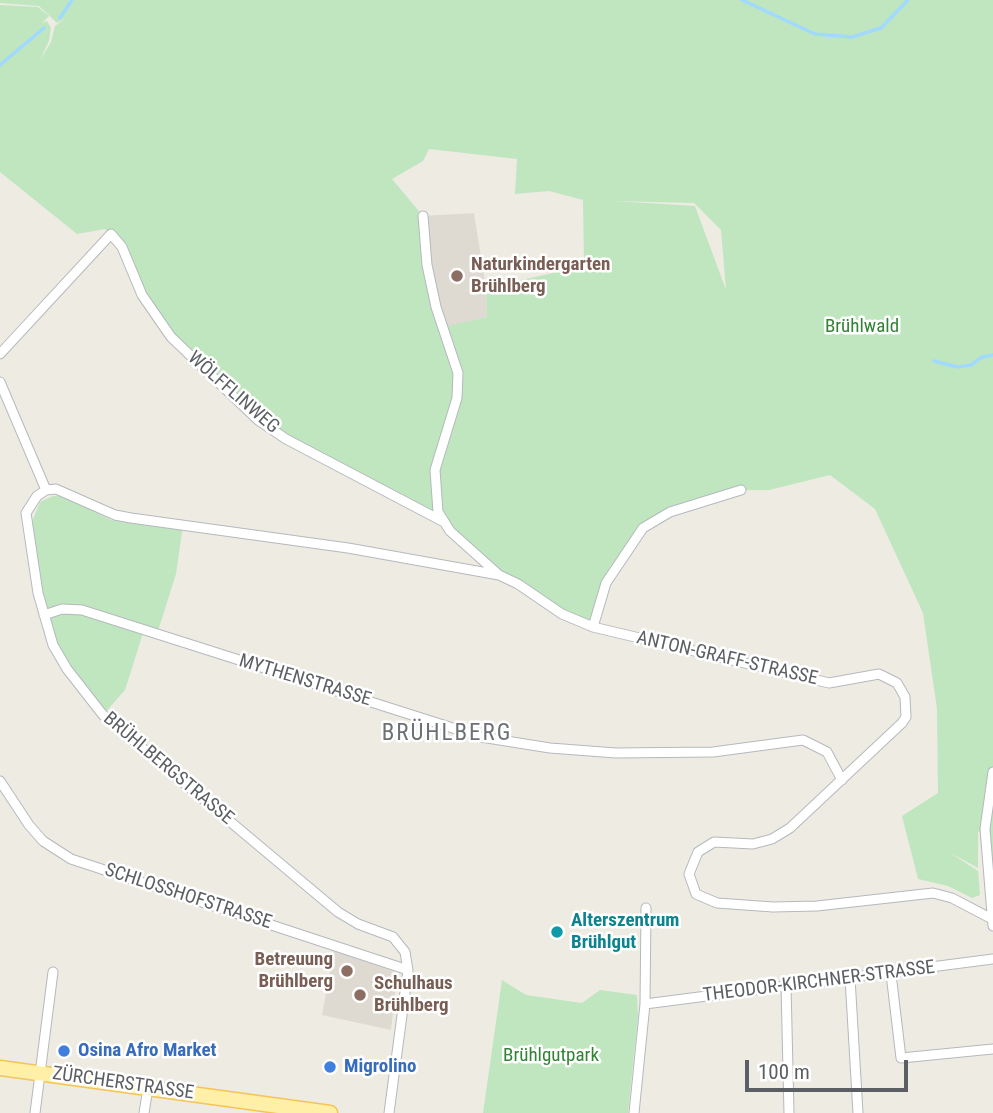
<!DOCTYPE html>
<meta charset="utf-8">
<style>
body{margin:0}
#map{position:relative;width:993px;height:1113px;overflow:hidden;background:#eeebe3;font-family:"Roboto Condensed",sans-serif}
canvas{display:block}
.scale{position:absolute;left:745px;top:1060px;width:163px;height:32px;box-sizing:border-box;border:4px solid #5b5f64;border-top:0;padding-left:9px;font-size:21px;line-height:24px;white-space:nowrap;color:#5b5f64;-webkit-text-stroke:5px #fff;paint-order:stroke}
</style>
<div id="map">
<canvas width="993" height="1113"></canvas>
<div class="scale">100 m</div>
</div>
<script>
const c = document.querySelector('canvas').getContext('2d');
c.lineJoin = 'round';
function paint(path, color) { c.fillStyle = color; c.fill(path, 'evenodd'); }
const poly = rows => new Path2D(rows.map(r => 'M' + r).join(''));
function stroke(path, color, width, dash) { c.strokeStyle = color; c.lineWidth = width; c.lineCap = dash ? 'butt' : 'round'; c.setLineDash(dash || []); c.stroke(path); }
function label(font, color, halo, rows, align = 'center') {
  c.font = font + ' "Roboto Condensed",sans-serif'; c.lineWidth = 5; c.setLineDash([]); c.textBaseline = 'middle'; c.strokeStyle = halo; c.fillStyle = color; for (const [text, x, y, turn = 0] of rows) {
    c.save(); c.translate(x, y); c.rotate((+turn || 0) * Math.PI / 180); c.textAlign = isNaN(turn) ? turn : align; if (halo) c.strokeText(text, 0, 0); c.fillText(text, 0, 0); c.restore();
  }
}
paint(poly([
 [474,213,486,288,487,317,443,328,436,307,423,216],
 [334,951,390,970,397,975,391,1030,322,1015]
]), '#dedad1');
paint(poly([
 [0,0,993,0,993,864,989,862,985,829,978,832,978,868,949,852,978,871,980,895,972,898,948,886,918,879,902,816,938,793,937,709,923,613,875,509,830,475,769,490,741,490,720,495,643,528,606,583,593,627,499,575,442,521,271,430,156,316,118,240,105,229,77,234,0,172,0,5,38,7,49,16,42,23,47,21,51,28,49,41,40,60,51,42,55,26,65,18,57,23,39,6,0,3],
 [429,149,517,159,515,194,549,191,583,200,584,266,486,288,487,317,443,327,427,265,423,216,392,179,423,161],
 [614,201,694,203,721,230,726,290,695,206],
 [53,496,63,496,111,520,146,525,183,525,176,574,157,634,144,630,125,690,103,715,67,669,44,615,32,522,40,502],
 [502,980,526,995,582,1003,600,990,637,995,638,1016,628,1113,483,1113]
]), '#bfe6bf');
stroke(poly([
 [742,0,815,34,852,37,881,28,908,0],
 [60,18,72,0],
 [0,65,44,28],
 [934,361,957,367,971,365,982,357,993,355]
]), '#a2d9ff', 3.5);
const minor = poly([
 [423,216,427,265,436,307,458,373,457,398,435,470,438,512,450,531,499,575,518,584,562,614,593,627,829,683,879,674,897,683,905,697,906,717,902,723,790,828,772,839,753,844,714,842,698,852,689,874,696,894,717,903,773,907,817,906,933,893,952,898,992,919],
 [0,354,111,234,122,247,142,295,171,337,258,420,286,439,442,521],
 [0,382,46,490],
 [44,615,62,609,82,610,481,737,550,748,616,753,713,752,803,740,827,752,842,780],
 [593,627,606,583,643,528,670,512,741,490],
 [993,772,985,829,993,926],
 [0,781,29,825,43,841,71,859,408,970],
 [891,974,901,1058,993,1049],
 [850,978,858,1113],
 [786,985,789,1113],
 [645,1004,993,959],
 [35,1113,53,972],
 [144,1113,148,1088],
 [389,1113,408,970,405,952,393,937,358,924,338,912,103,715,67,669,53,645,38,593,26,513,37,496,46,490,56,489,115,515,131,518,348,548,499,575],
 [634,1113,645,1004,646,908]
]);
const primary = poly([
 [0,1068,330,1113]
]);
stroke(minor, '#b5b9bd', 11);
stroke(primary, '#f4c456', 17);
stroke(minor, '#fff', 9);
stroke(primary, '#ffefa7', 14);
for (const [x, y, r, color] of [
 [457,276,7,"#8d6e63"],
 [557,932,7,"#0f9aa8"],
 [347,971,7,"#8d6e63"],
 [360,995,7,"#8d6e63"],
 [64,1051,7,"#3f7fe0"],
 [330,1067,7,"#3f7fe0"]
]) { const dot = new Path2D(); dot.arc(x, y, r, 0, 2 * Math.PI); c.fillStyle = color; c.fill(dot); stroke(dot, '#fff', 2.5); }
label('bold 19px', '#785e54', '#fff', [
 ["Naturkindergarten",471,265],
 ["Brühlberg",471,287],
 ["Betreuung",333,960,"right"],
 ["Brühlberg",333,982,"right"],
 ["Schulhaus",374,984],
 ["Brühlberg",374,1006]
], 'left');
label('19px', '#328434', '#fff', [
 ["Brühlwald",862,327],
 ["Brühlgutpark",551,1056]
]);
label('19px', '#5b5f64', '#fff', [
 ["WÖLFFLINWEG",233,393,41],
 ["ANTON-GRAFF-STRASSE",727,659,13],
 ["MYTHENSTRASSE",305,681,17],
 ["BRÜHLBERGSTRASSE",168,769,40],
 ["SCHLOSSHOFSTRASSE",188,897,18],
 ["THEODOR-KIRCHNER-STRASSE",819,982,-7],
 ["ZÜRCHERSTRASSE",123,1084,8]
]);
label('bold 19px', '#0d838f', '#fff', [
 ["Alterszentrum",571,921],
 ["Brühlgut",571,943]
], 'left');
label('bold 19px', '#366cbe', '#fff', [
 ["Osina Afro Market",78,1051],
 ["Migrolino",344,1067]
], 'left');
c.letterSpacing = '2px';
label('23px', '#6c7176', '#fff', [
 ["BRÜHLBERG",447,734]
]);
c.letterSpacing = '0px';
</script>
